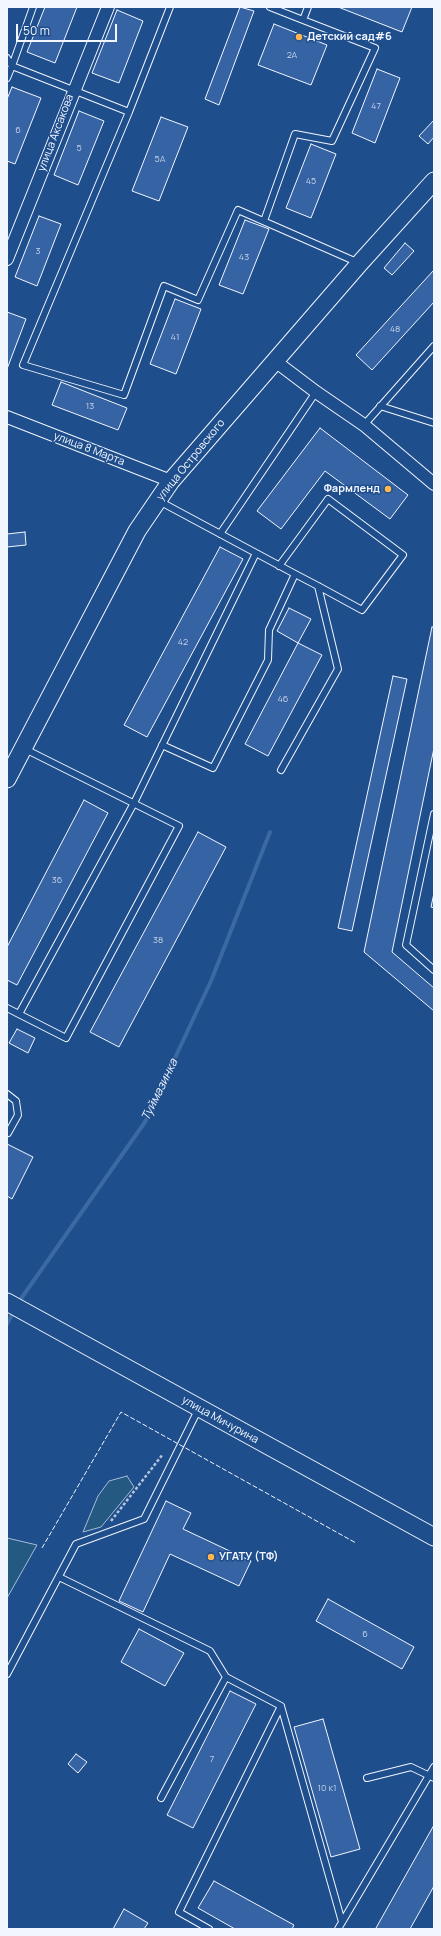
<!DOCTYPE html>
<meta charset="utf-8">
<style>
body{margin:0}
#map{position:relative;width:441px;height:1936px;overflow:hidden;background:#1f4e8c;font-family:Manrope,sans-serif}
canvas{display:block}
.frame{position:absolute;inset:0;border:8px solid #f2f6ff;pointer-events:none}
.scale{position:absolute;left:16px;top:24px;width:101px;height:18px;box-sizing:border-box;border:2px solid #f2f6ff;border-top:0;padding-left:5px;font-size:12px;line-height:14px;white-space:nowrap;color:#f2f6ff;-webkit-text-stroke:3px #1f4e8c;paint-order:stroke}
</style>
<div id="map">
<canvas width="441" height="1936"></canvas>
<div class="frame"></div>
<div class="scale">50 m</div>
</div>
<script>
const c = document.querySelector('canvas').getContext('2d');
c.lineJoin = 'round';
function paint(path, color) { c.fillStyle = color; c.fill(path, 'evenodd'); }
const poly = rows => new Path2D(rows.map(r => 'M' + r).join(''));
function stroke(path, color, width, dash) { c.strokeStyle = color; c.lineWidth = width; c.lineCap = dash ? 'butt' : 'round'; c.setLineDash(dash || []); c.stroke(path); }
function label(font, color, halo, rows, align = 'center') {
  c.font = font + ' Manrope,sans-serif'; c.lineWidth = 3; c.setLineDash([]); c.textBaseline = 'middle'; c.strokeStyle = halo; c.fillStyle = color; for (const [text, x, y, turn = 0] of rows) {
    c.save(); c.translate(x, y); c.rotate((+turn || 0) * Math.PI / 180); c.textAlign = isNaN(turn) ? turn : align; if (halo) c.strokeText(text, 0, 0); c.fillText(text, 0, 0); c.restore();
  }
}
const green = poly([
 [127,1476,134,1487,101,1527,83,1532,98,1496,109,1481,127,1476],
 [7,1538,37,1545,7,1598,7,1538]
]);
paint(green, '#245a82');
stroke(green, '#a8bbd7', 1);
stroke(poly([
 [18,1303,145,1122,211,981,270,832],
 [7,1324,14,1311]
]), '#3b69a3', 4);
const building = poly([
 [45,7,77,7,55,63,27,52,45,7],
 [240,7,254,11,219,105,205,99,240,7],
 [338,7,412,7,402,32,338,7],
 [117,10,143,21,119,83,92,73,117,10],
 [274,24,327,45,311,85,258,65,274,24],
 [377,69,400,78,375,143,352,133,377,69],
 [12,87,41,98,15,164,7,161,7,99,12,87],
 [79,111,104,121,78,185,54,175,79,111],
 [161,117,188,127,159,201,132,191,161,117],
 [434,120,434,137,428,144,419,136,434,120],
 [311,144,336,154,311,218,286,208,311,144],
 [39,216,61,224,37,286,15,277,39,216],
 [245,220,269,229,243,294,219,285,245,220],
 [405,243,414,251,392,275,384,268,405,243],
 [434,270,434,302,372,370,356,355,434,270],
 [175,299,201,309,176,374,150,364,175,299],
 [7,312,26,319,7,369,7,312],
 [61,382,127,408,118,430,52,405,61,382],
 [320,428,408,495,390,519,325,471,281,529,257,511,320,428],
 [25,532,26,545,7,547,7,534,25,532],
 [220,547,243,559,147,737,124,725,220,547],
 [289,608,311,619,298,643,277,631,289,608],
 [432,627,434,627,434,748,392,952,434,988,434,1011,364,952,432,627],
 [298,643,322,655,268,756,245,744,298,643],
 [393,676,407,679,352,931,338,928,393,676],
 [84,800,108,813,17,985,7,980,7,947,84,800],
 [198,832,226,847,119,1047,90,1032,198,832],
 [434,893,434,908,431,907,434,893],
 [17,1029,35,1038,28,1053,9,1043,17,1029],
 [7,1144,33,1157,12,1199,7,1196,7,1144],
 [166,1501,191,1513,183,1529,251,1561,239,1586,170,1554,143,1612,119,1601,166,1501],
 [328,1599,414,1647,402,1669,316,1621,328,1599],
 [139,1629,184,1653,165,1686,121,1662,139,1629],
 [230,1691,256,1704,193,1828,167,1815,230,1691],
 [323,1719,360,1849,331,1857,294,1727,323,1719],
 [76,1754,87,1762,78,1773,68,1764,76,1754],
 [434,1825,434,1886,410,1929,379,1929,376,1928,434,1825],
 [214,1881,294,1925,292,1929,235,1929,198,1908,214,1881],
 [124,1909,148,1923,144,1929,113,1929,124,1909]
]);
paint(building, '#3563a3');
stroke(building, '#f2f6ff', 1);
const lane = poly([
 [270,7,303,20,308,7],
 [7,58,12,66],
 [12,66,33,7],
 [7,78,12,66,129,112,170,7],
 [129,112,23,365,124,395,164,286,198,300,238,210,359,263],
 [264,221,295,134,332,141,375,48,303,20],
 [380,406,434,423],
 [364,425,434,346],
 [159,501,295,574,318,586,362,610,403,555,328,499,279,566],
 [220,534,316,392],
 [162,745,213,768,268,660,269,630,295,574],
 [281,770,338,669,318,586],
 [434,814,406,945,434,970],
 [7,1008,66,1038,179,826,25,749],
 [19,1014,134,803,256,553],
 [7,1094,16,1101,18,1115,8,1133],
 [59,1577,210,1651,226,1677],
 [7,1674,76,1544,144,1519,199,1408],
 [367,1778,411,1767,434,1778],
 [161,1798,226,1677,281,1706,342,1922],
 [209,1929,179,1912,281,1706],
 [338,1929,434,1767]
]);
const street = poly([
 [7,259,108,7],
 [275,361,316,392,364,425,434,484],
 [7,417,171,481]
]);
const secondary = poly([
 [7,779,137,531,171,481,360,263,434,181],
 [7,1302,434,1537]
]);
stroke(lane, '#f2f6ff', 8);
stroke(street, '#f2f6ff', 14);
stroke(secondary, '#f2f6ff', 19);
stroke(poly([
 [111,1521,163,1454]
]), '#b3c4dc', 2.5, [3, 2]);
stroke(lane, '#1f4e8c', 6);
stroke(street, '#1f4e8c', 12);
stroke(secondary, '#1f4e8c', 17);
stroke(poly([
 [42,1548,121,1412,356,1543]
]), '#f2f6ff', 1, [5, 2]);
for (const [x, y, r, color] of [
 [299,37,4,"#ffb74d"],
 [388,489,4,"#ffb74d"],
 [211,1557,4,"#ffb74d"]
]) { const dot = new Path2D(); dot.arc(x, y, r, 0, 2 * Math.PI); c.fillStyle = color; c.fill(dot); stroke(dot, '#1f4e8c', 1.5); }
label('9px', '#c3d1e8', null, [
 ["2А",292,55],
 ["47",376,106],
 ["6",18,130],
 ["5",79,148],
 ["5А",160,159],
 ["45",311,181],
 ["3",38,251],
 ["43",244,257],
 ["48",395,329],
 ["41",175,337],
 ["13",90,406],
 ["42",183,642],
 ["46",283,699],
 ["36",57,880],
 ["38",158,940],
 ["6",365,1634],
 ["7",212,1759],
 ["10 к1",327,1788]
]);
label('bold 11px', '#f2f6ff', '#1f4e8c', [
 ["Детский сад#6",307,37],
 ["Фармленд",380,489,"right"],
 ["УГАТУ (ТФ)",219,1557]
], 'left');
label('11px', '#f2f6ff', '#1f4e8c', [
 ["улица Аксакова",56,133,-69],
 ["улица 8 Марта",89,449,21],
 ["улица Островского",191,460,-51],
 ["улица Мичурина",220,1420,29]
]);
label('italic 12px', '#f2f6ff', '#1f4e8c', [
 ["Туймазинка",160,1090,-64]
]);
</script>
